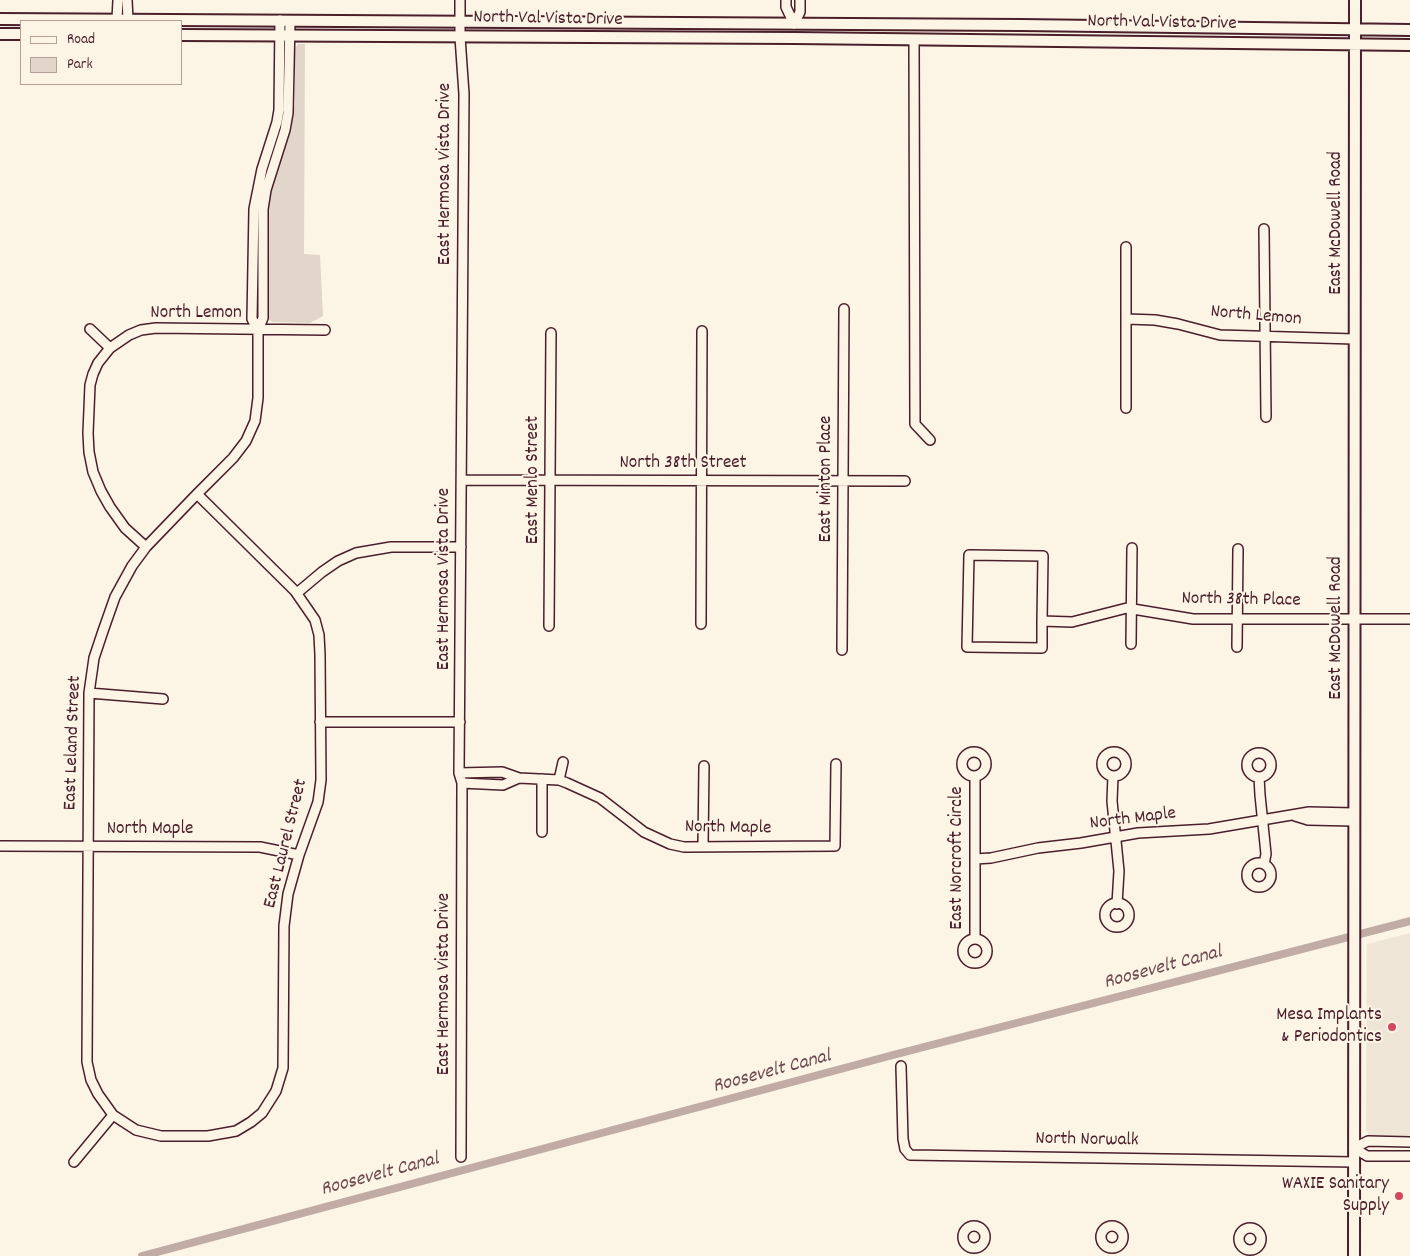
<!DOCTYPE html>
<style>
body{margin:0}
#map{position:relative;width:1410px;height:1256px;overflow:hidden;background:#fcf5e5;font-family:Dekko,sans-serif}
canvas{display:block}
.legend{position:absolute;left:20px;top:20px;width:162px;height:65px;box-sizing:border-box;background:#fcf5e5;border:1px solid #b59f9b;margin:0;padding:6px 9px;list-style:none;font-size:15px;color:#4a1f2b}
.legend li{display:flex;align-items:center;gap:10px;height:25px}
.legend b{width:25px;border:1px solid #b59f9b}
</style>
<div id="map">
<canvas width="1410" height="1256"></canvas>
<ul class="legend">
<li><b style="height:6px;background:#fcf5e5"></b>Road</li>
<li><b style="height:14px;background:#e2d5ca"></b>Park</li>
</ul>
</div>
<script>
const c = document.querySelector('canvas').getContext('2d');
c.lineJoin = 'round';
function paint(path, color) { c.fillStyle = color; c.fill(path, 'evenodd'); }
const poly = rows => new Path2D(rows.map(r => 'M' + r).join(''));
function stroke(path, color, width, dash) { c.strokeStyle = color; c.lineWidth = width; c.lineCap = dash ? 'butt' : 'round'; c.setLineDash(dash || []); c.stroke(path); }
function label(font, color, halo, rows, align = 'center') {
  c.font = font + ' Dekko,sans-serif'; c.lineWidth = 4; c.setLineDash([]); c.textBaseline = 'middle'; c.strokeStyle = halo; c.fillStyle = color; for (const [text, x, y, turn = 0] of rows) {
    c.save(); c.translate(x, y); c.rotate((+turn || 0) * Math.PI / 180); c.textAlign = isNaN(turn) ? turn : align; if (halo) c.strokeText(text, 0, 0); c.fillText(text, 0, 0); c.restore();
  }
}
paint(poly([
 [1410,933,1410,1137,1373,1137,1369,1135,1366,1130,1367,944]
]), '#eee5d7');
paint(poly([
 [298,44,305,44,304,254,320,255,323,316,310,323,272,322,268,319,267,214,270,193,291,123,295,104,295,49]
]), '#e2d5ca');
stroke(poly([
 [142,1256,893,1055,1410,921]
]), '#c0aca5', 8);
const minor = poly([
 [127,0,128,20],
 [460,0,460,37,464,94,459,773,462,783,461,1157],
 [786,0,786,7,794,24],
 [117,20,118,0],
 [794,24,800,12,800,0],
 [914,40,915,424,930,440],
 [1264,229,1266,417],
 [1126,247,1126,408],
 [1127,319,1155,320,1178,324,1220,335,1354,339],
 [90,329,110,348],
 [258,330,252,319,254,209,262,169,277,122,279,110,280,20],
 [462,480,905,481],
 [197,494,295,591,315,620,319,635,320,655,321,780,318,802,299,855,288,894,284,926,283,1068,276,1091,262,1113,251,1122,236,1131,208,1136,161,1136,136,1130,113,1115,98,1094,91,1080,87,1062,89,693,94,658,103,631,115,597,132,566,146,547,197,494,233,458,246,441,255,421,258,398,258,330,263,318,263,209,266,190,285,130,288,113,290,21],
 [146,547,125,528,110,507,101,491,93,472,89,452,88,433,90,385,93,374,98,363,110,348,129,335,141,330,156,328,325,330],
 [297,593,322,572,338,561,356,553,391,547,461,547],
 [1042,621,1043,556,969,555,967,647,1042,648,1042,621,1072,622,1127,608,1193,619,1410,619],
 [701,624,702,331],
 [549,626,551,333],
 [1131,644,1132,548],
 [1237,647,1238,549],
 [842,650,844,309],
 [89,693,163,699],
 [320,722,460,722],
 '1102 764a12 12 0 1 1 24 0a12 12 0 1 1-24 0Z',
 '962 764a12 12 0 1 1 24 0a12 12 0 1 1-24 0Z',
 '1247 765a12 12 0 1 1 24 0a12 12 0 1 1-24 0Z',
 [459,773,502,772,519,778,559,780,567,783,600,798,644,832,670,844,684,847,835,846,836,764],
 [975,776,975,939],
 [1113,776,1112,801,1119,871,1117,904],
 [1259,777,1260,795,1266,854,1264,864],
 [559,780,563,762],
 [462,783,503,785,519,778],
 [1295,816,1308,820,1354,821],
 [542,832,542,779],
 [0,846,260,847,299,855],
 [703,846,704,766],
 [975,859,991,858,1038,848,1081,843,1138,833,1209,829,1309,812,1354,813],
 '1247 875a12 12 0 1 1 24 0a12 12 0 1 1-24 0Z',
 '1105 915a12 12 0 1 1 24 0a12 12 0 1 1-24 0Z',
 '963 951a12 12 0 1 1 24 0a12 12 0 1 1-24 0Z',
 [901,1066,903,1139,905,1149,910,1155,1354,1162],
 [1354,1148,1367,1156,1410,1156],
 [1354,1148,1368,1141,1410,1142],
 [74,1162,113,1115],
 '963 1237a11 11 0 1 1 22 0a11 11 0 1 1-22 0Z',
 '1101 1237a11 11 0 1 1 22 0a11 11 0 1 1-22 0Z',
 '1239 1239a11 11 0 1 1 22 0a11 11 0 1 1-22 0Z'
]);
const major = poly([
 [0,19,1021,25,1410,30],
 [0,34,21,34],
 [181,35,794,38,1410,45],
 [1354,1256,1355,0]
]);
stroke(minor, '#4a1f2b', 12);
stroke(major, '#4a1f2b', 14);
stroke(minor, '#fcf5e5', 9);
stroke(major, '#fcf5e5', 10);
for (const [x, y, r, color] of [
 [1392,1027,5,"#d1495b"],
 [1399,1196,5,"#d1495b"]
]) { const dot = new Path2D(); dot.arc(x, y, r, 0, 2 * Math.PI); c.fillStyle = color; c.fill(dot); stroke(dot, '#fcf5e5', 2); }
label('19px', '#4a1f2b', '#fcf5e5', [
 ["North Val Vista Drive",548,20,1],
 ["North Val Vista Drive",1162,24,1],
 ["East Hermosa Vista Drive",446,174,-90],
 ["East McDowell Road",1337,223,-90],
 ["North Lemon",196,314],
 ["North Lemon",1256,317,5],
 ["North 38th Street",683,464],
 ["East Minton Place",827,479,-90],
 ["East Menlo Street",534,480,-90],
 ["East Hermosa Vista Drive",445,579,-90],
 ["North 38th Place",1241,601,1],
 ["East McDowell Road",1337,628,-90],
 ["East Leland Street",74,743,-88],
 ["North Maple",1133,820,-7],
 ["North Maple",728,829,1],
 ["North Maple",150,830],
 ["East Laurel Street",287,844,-76],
 ["East Norcroft Circle",958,858,-90],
 ["East Hermosa Vista Drive",445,984,-90],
 ["North Norwalk",1087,1141,1]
]);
label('19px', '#4a1f2b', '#fcf5e5', [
 ["Mesa Implants",1382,1016],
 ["& Periodontics",1382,1038],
 ["WAXIE Sanitary",1389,1185],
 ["Supply",1389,1207]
], 'right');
label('italic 20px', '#6d4950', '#fcf5e5', [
 ["Roosevelt Canal",1163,969,-15],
 ["Roosevelt Canal",772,1073,-15],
 ["Roosevelt Canal",380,1176,-15]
]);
</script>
